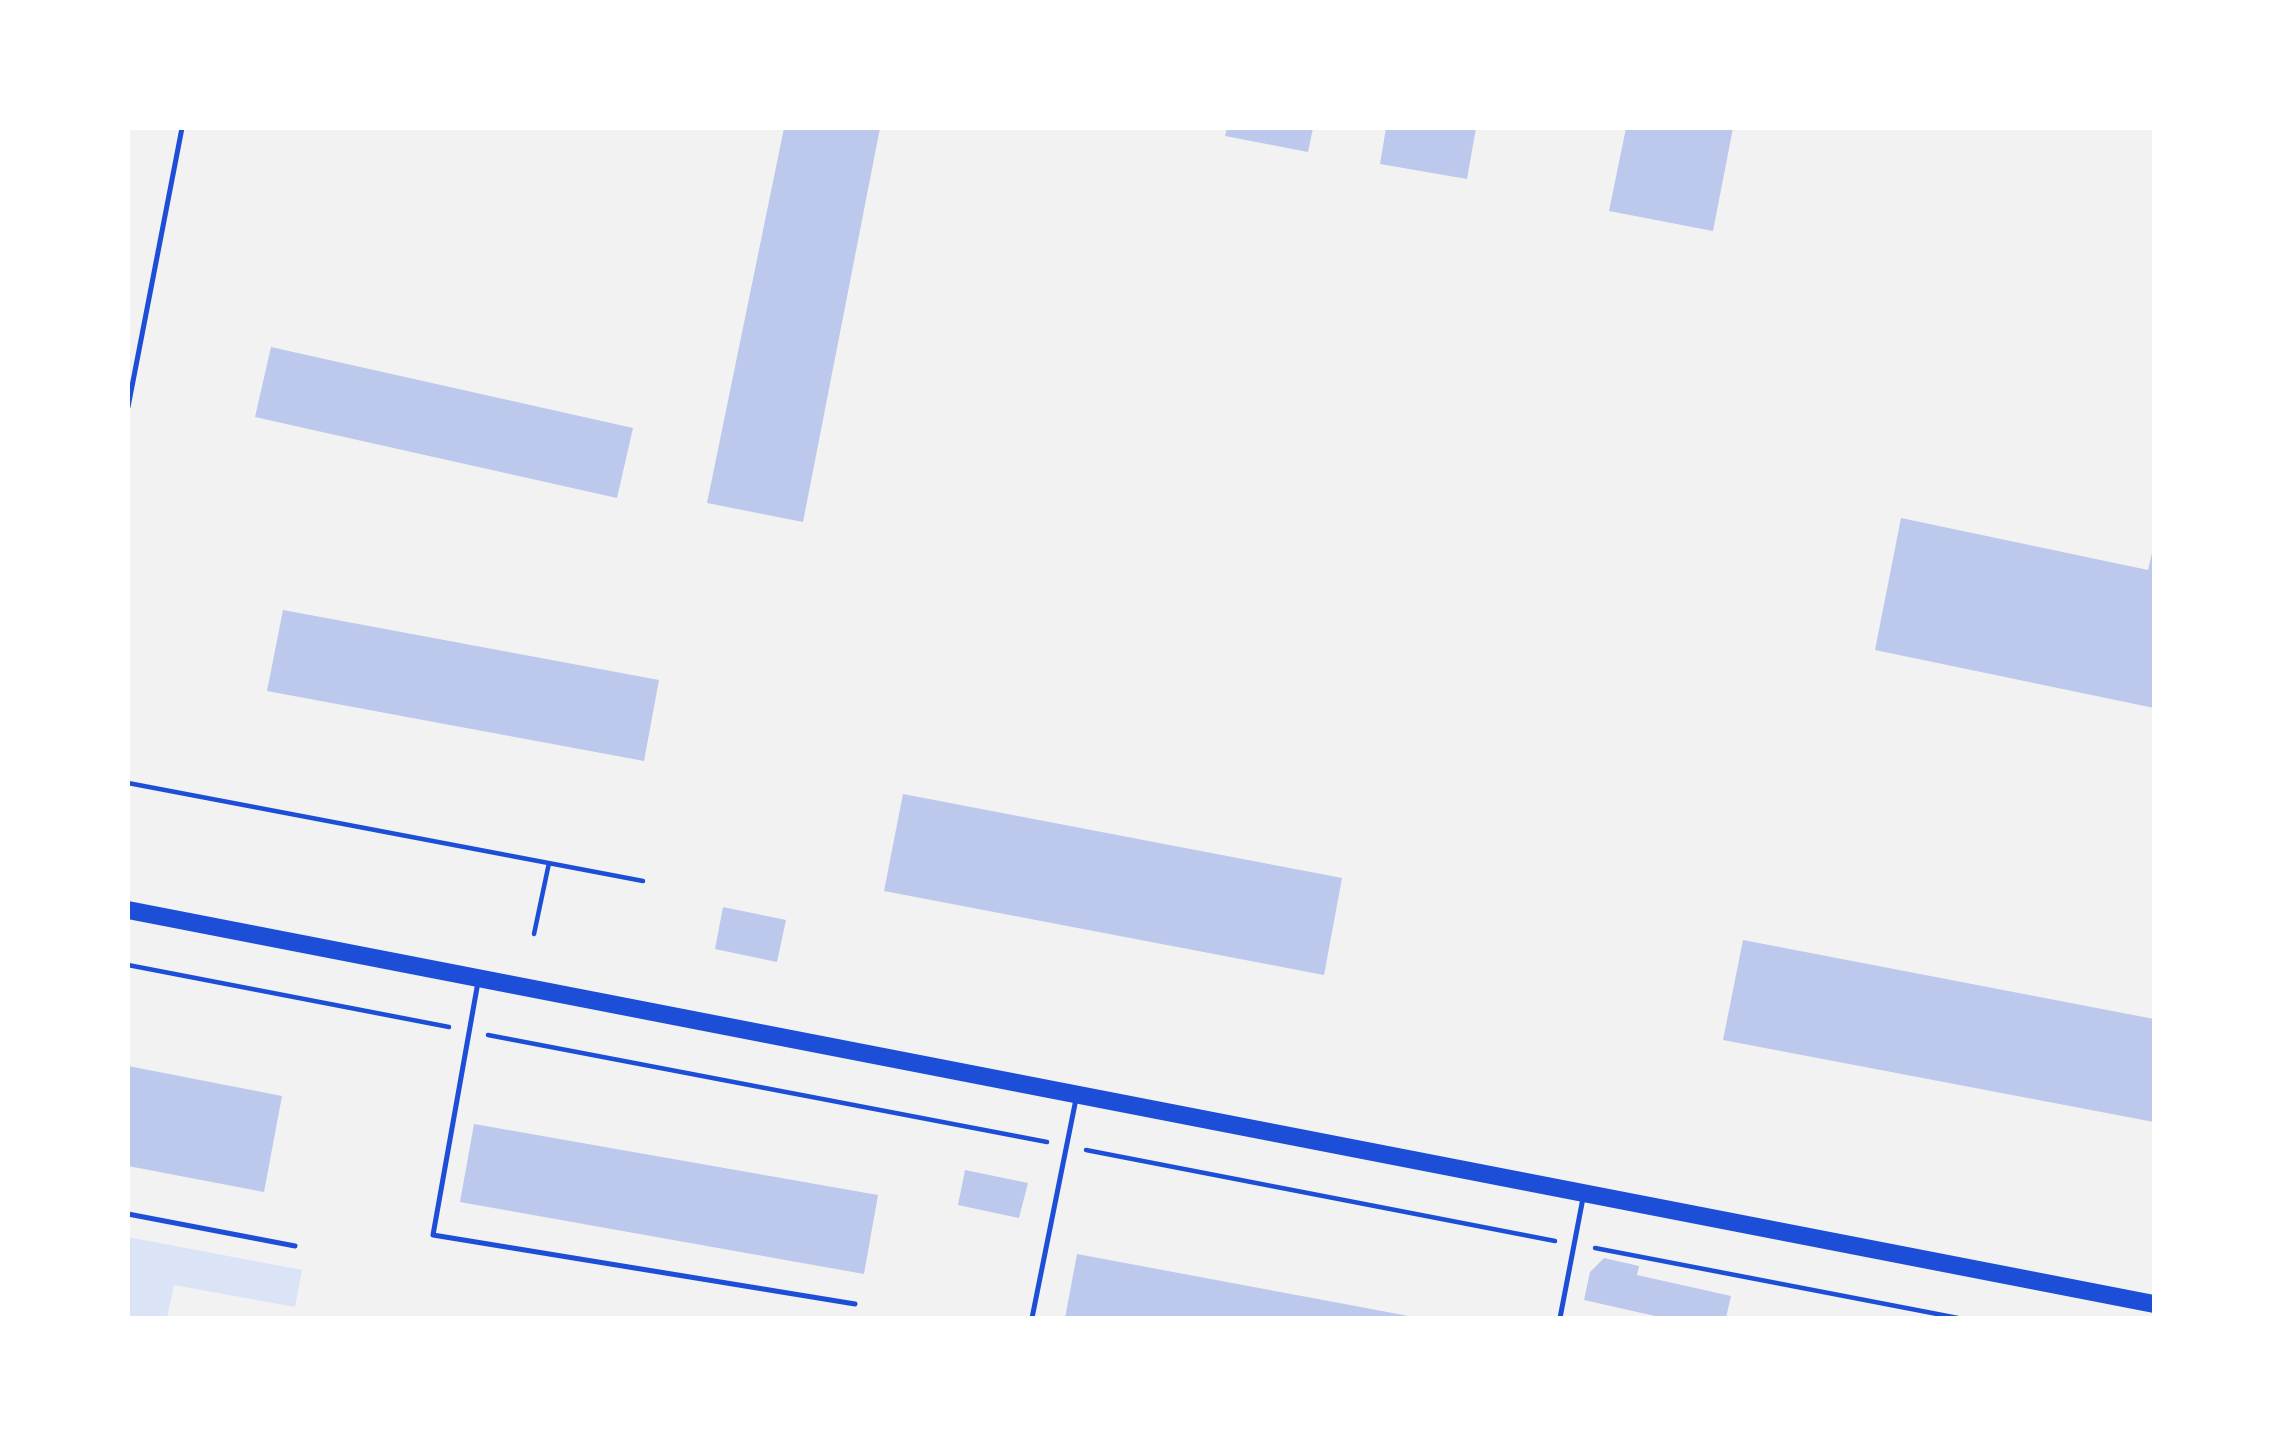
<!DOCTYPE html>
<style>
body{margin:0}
#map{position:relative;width:2282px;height:1446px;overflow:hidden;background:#f2f2f2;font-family:"Fira Sans",sans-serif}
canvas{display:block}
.frame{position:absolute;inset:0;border:130px solid #fff;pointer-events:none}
</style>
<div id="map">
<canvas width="2282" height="1446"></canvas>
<div class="frame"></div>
</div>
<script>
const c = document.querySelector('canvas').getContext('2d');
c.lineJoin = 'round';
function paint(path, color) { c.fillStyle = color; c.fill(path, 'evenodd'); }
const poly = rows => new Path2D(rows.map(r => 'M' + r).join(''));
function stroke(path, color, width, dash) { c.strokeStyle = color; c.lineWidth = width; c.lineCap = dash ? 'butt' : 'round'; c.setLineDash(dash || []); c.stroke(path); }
paint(poly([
 [128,1237,302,1270,295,1307,174,1285,167,1318,128,1318]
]), '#dbe4f7');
paint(poly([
 [784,128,880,128,803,522,707,503],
 [1227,128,1313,128,1308,152,1225,136],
 [1386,128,1476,128,1467,179,1380,164],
 [1626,128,1733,128,1713,231,1609,211],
 [271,347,633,428,617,498,255,417],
 [1901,518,2148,570,2154,544,2154,708,1875,650],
 [283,610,659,680,644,761,267,691],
 [903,794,1342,878,1324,975,884,891],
 [723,907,786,920,777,962,715,949],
 [1743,940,2154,1019,2154,1122,1723,1040],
 [128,1066,282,1096,264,1192,128,1166],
 [474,1124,878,1195,864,1274,460,1202],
 [965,1170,1028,1183,1019,1218,958,1205],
 [1077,1254,1414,1317,1414,1318,1065,1318],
 [1604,1258,1639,1266,1637,1275,1731,1296,1726,1318,1664,1318,1584,1300,1590,1272]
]), '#bdc9ec');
stroke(poly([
 [128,783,643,881],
 [534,934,549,863],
 [128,965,449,1027],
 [488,1035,1047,1142],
 [1086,1150,1555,1241],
 [1595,1248,1958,1318]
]), '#1d4ed8', 4.5);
stroke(poly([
 [128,407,182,128],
 [478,982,433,1235,855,1304],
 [128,1214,295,1246],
 [1032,1318,1076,1099],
 [1560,1318,1583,1198]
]), '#1d4ed8', 5);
stroke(poly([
 [128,910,2154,1304]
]), '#1d4ed8', 18);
</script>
